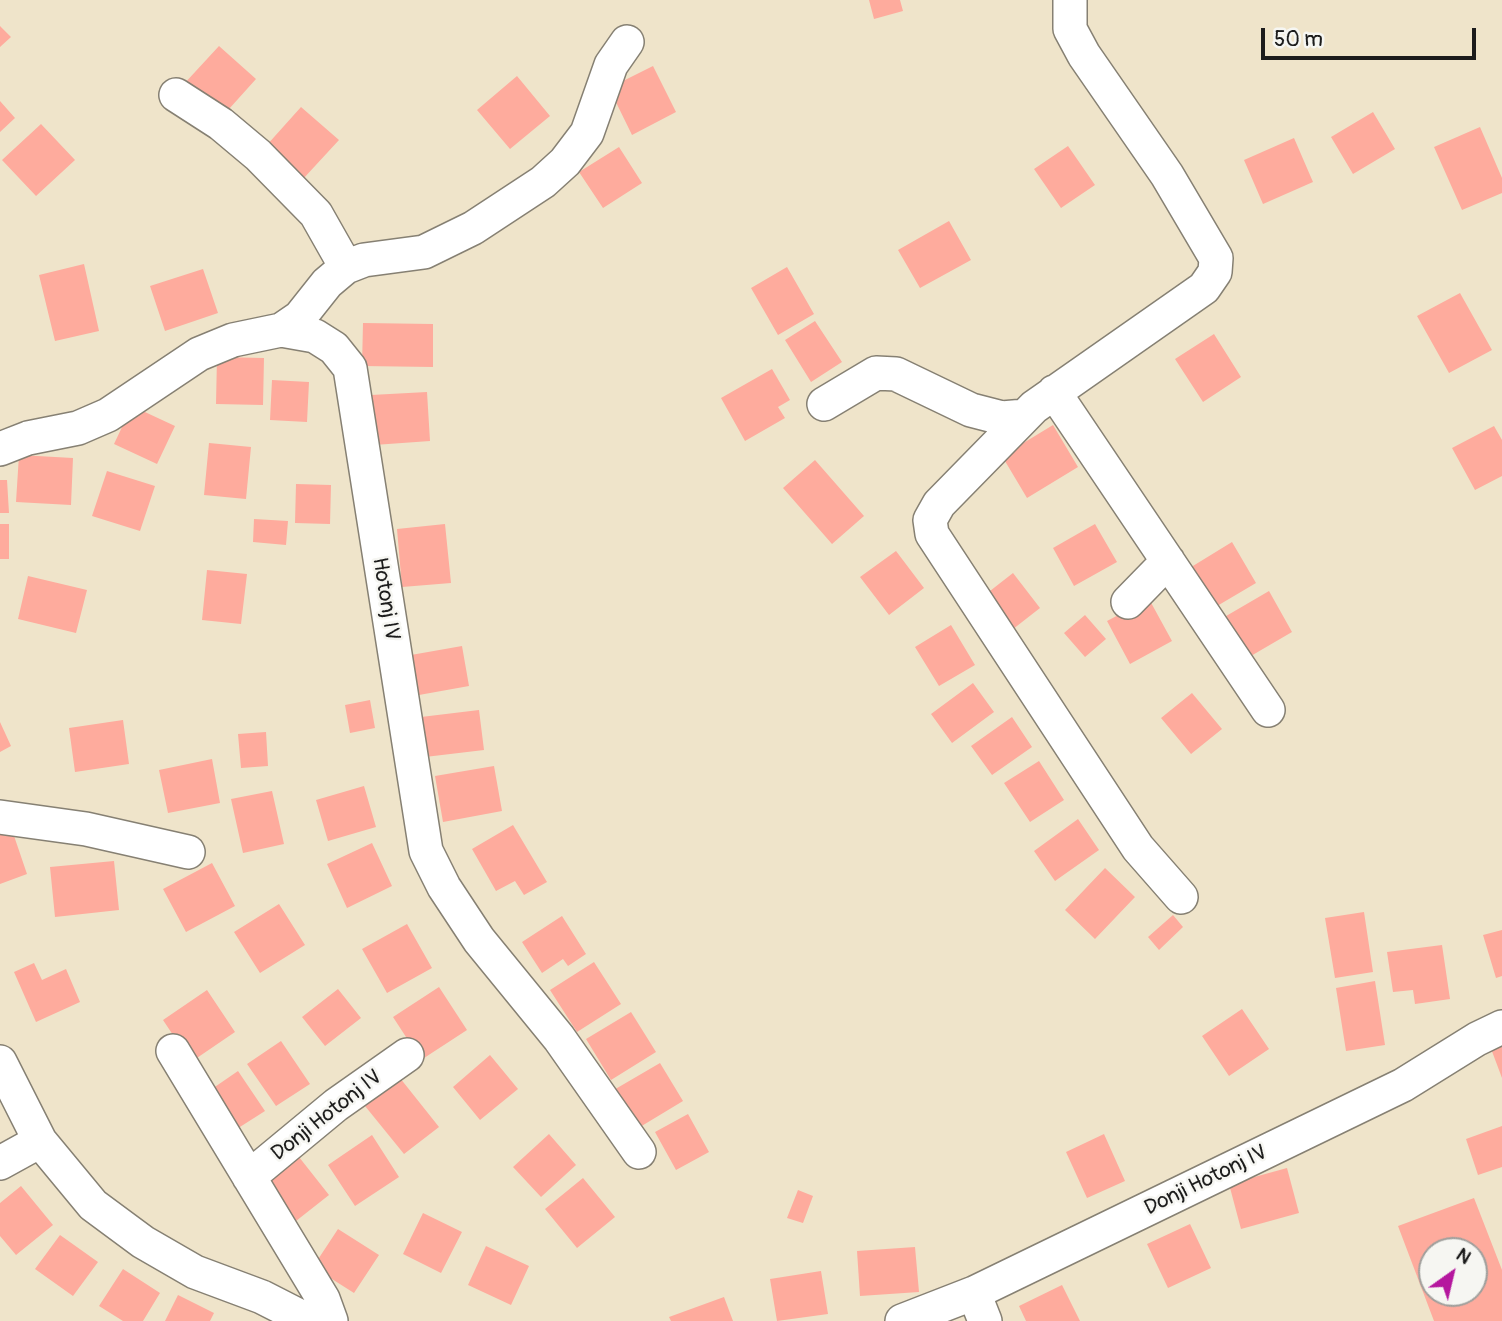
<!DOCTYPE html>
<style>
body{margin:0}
#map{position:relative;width:1502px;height:1321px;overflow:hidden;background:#efe4ca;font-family:Pangolin,sans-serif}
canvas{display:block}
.north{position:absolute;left:1418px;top:1237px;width:70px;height:70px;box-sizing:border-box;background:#f6f6f2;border:2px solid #9f9f9c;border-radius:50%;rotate:34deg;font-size:19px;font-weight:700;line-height:28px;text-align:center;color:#1c1c1c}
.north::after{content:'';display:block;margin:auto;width:24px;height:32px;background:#b5179e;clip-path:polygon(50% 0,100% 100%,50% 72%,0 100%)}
.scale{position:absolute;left:1261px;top:28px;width:215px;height:32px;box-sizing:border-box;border:4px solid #1c1c1c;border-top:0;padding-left:9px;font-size:21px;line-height:24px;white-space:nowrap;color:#1c1c1c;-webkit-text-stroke:5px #f6f6f2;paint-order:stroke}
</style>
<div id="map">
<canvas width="1502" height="1321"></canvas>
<div class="north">N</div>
<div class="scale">50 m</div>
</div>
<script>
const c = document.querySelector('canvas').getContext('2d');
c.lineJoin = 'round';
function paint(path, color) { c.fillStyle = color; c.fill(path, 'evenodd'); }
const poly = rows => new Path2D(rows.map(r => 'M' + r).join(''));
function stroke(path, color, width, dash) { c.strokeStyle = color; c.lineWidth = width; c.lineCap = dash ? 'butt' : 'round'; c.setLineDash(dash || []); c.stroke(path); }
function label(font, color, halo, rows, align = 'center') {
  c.font = font + ' Pangolin,sans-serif'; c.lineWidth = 5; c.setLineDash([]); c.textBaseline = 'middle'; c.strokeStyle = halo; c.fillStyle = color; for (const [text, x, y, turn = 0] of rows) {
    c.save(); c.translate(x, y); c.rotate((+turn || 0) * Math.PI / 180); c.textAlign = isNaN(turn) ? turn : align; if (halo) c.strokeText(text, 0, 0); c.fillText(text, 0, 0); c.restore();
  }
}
paint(poly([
 [869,0,900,0,903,11,874,19],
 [0,26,11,37,0,47],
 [219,46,256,79,220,119,183,85],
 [653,66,676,112,632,135,609,88],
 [517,76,550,116,510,149,477,110],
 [0,101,15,118,0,132],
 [301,107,339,140,303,179,266,146],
 [1373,112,1395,149,1353,174,1331,137],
 [41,124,75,160,36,196,2,160],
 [1480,127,1502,178,1502,193,1462,210,1434,147],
 [1294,138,1313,182,1263,204,1244,160],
 [1068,146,1095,185,1061,208,1034,169],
 [619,147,642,183,603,208,579,172],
 [949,221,971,260,920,288,898,250],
 [84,264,99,331,55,341,39,275],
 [787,267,814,314,778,335,751,288],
 [203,269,218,313,165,331,150,286],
 [1460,293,1492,350,1449,373,1417,316],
 [815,321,842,362,811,382,785,340],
 [363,323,433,324,433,367,362,366],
 [1214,334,1241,377,1203,402,1175,359],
 [217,357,264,358,263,405,216,404],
 [772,369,790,400,778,407,785,418,745,441,721,398],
 [272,380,309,382,307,422,270,420],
 [427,392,430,441,374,445,371,395],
 [132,406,175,426,157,464,114,444],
 [1053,425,1078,467,1027,498,1002,456],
 [1494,426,1502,440,1502,476,1475,490,1452,448],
 [209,443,251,447,246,499,204,495],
 [19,455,73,458,71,505,16,502],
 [815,460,864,516,832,544,783,488],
 [107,471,155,486,140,531,92,516],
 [0,480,7,480,9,513,0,513],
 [296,484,331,485,330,524,295,523],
 [254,519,288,521,286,545,253,542],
 [0,524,9,524,9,559,0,559],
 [445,524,451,583,402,587,397,529],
 [1095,524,1117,562,1074,586,1053,548],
 [1232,542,1256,583,1212,609,1188,569],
 [896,551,924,588,889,615,860,577],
 [207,570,247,574,241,624,202,620],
 [1013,573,1040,608,1008,633,981,598],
 [28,576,87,590,76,633,18,619],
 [1269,591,1292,632,1244,660,1221,619],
 [1149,599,1172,641,1130,664,1107,621],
 [1085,615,1106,639,1085,657,1064,633],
 [951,625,975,665,939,686,915,647],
 [462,646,469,686,419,695,411,655],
 [973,683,994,712,952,743,931,714],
 [1192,693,1222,729,1191,754,1161,718],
 [370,700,375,728,350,733,345,705],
 [479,710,484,750,425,757,421,717],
 [1012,717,1032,747,992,775,971,746],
 [123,720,129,764,75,772,69,728],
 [0,722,11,746,0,752],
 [266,732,268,766,241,768,238,734],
 [212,759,220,803,168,813,159,770],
 [1039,761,1064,800,1030,822,1004,783],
 [494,766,502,811,443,822,435,776],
 [364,786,376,827,328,841,316,800],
 [272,791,284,844,243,853,231,799],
 [1078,819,1099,850,1055,881,1034,851],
 [513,825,547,882,524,895,515,881,496,891,472,849],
 [12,830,27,874,0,884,0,834],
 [372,843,392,886,347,908,327,864],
 [114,861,119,910,55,917,50,867],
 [212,863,235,906,186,932,163,889],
 [1105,868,1135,897,1095,939,1065,910],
 [279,904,305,945,260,973,234,932],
 [1364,912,1373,972,1335,978,1325,918],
 [1173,915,1183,927,1159,950,1148,937],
 [562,916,586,954,568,966,563,959,542,973,522,942],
 [407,924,432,968,387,993,362,949],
 [1502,930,1502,976,1496,978,1483,935],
 [1442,945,1450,999,1415,1004,1413,990,1393,992,1387,952],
 [594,962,621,1004,577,1032,550,990],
 [34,963,42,980,66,969,80,1002,36,1022,14,972],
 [1375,981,1385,1045,1346,1051,1336,988],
 [439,987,467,1030,421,1060,393,1017],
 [338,989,361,1018,325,1046,302,1017],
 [207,990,235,1032,191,1062,163,1020],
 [1242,1009,1269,1049,1229,1076,1202,1036],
 [631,1012,656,1052,611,1080,586,1039],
 [281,1041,310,1084,276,1106,247,1064],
 [1502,1041,1502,1078,1490,1046],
 [490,1055,518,1089,480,1120,453,1087],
 [660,1063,683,1101,635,1130,612,1091],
 [238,1071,265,1111,232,1132,206,1093],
 [400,1078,439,1127,404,1154,365,1106],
 [688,1114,709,1152,676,1170,655,1132],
 [1502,1126,1502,1167,1478,1175,1466,1139],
 [549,1134,576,1165,541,1197,513,1167],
 [1104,1134,1125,1181,1087,1198,1066,1152],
 [372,1135,399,1177,355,1206,328,1165],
 [299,1157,329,1195,296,1221,266,1183],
 [1287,1168,1299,1213,1241,1229,1229,1184],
 [583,1178,615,1217,577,1248,545,1209],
 [21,1186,53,1225,16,1255,0,1236,0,1203],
 [798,1190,813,1196,803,1223,787,1218],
 [1474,1198,1502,1270,1502,1321,1434,1321,1398,1226],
 [1432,1251,1474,1251,1474,1293,1432,1293],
 [423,1213,462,1232,441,1273,403,1254],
 [1190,1224,1211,1268,1168,1288,1147,1244],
 [338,1229,379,1255,354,1293,313,1267],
 [60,1235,98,1262,73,1296,35,1269],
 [486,1246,529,1266,511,1305,468,1285],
 [915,1247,919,1292,860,1296,857,1251],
 [123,1269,160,1293,143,1321,123,1321,99,1306],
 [821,1271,828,1314,777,1321,770,1279],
 [1062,1285,1080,1321,1026,1321,1019,1306],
 [178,1295,214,1313,210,1321,165,1321],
 [724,1297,733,1321,671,1321,669,1317]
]), '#feab9d');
const minor = poly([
 [1070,0,1070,29,1084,55,1167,175,1216,258,1215,272,1204,288,1034,407,939,504,930,520,932,534,1138,848,1181,897],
 [176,95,221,124,258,155,316,214,346,267],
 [281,330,300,317,327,283,346,267,364,260,424,252,473,228,543,182,565,162,587,133,611,65,627,42],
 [1054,392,1268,710],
 [824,404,876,373,896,374,971,410,1002,418,1025,416],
 [0,449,28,438,78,428,108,415,199,354,233,340,281,330,315,336,334,348,350,368,426,851,444,887,479,940,559,1038,639,1152],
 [1128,602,1168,561],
 [0,817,86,829,188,852],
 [173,1051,323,1299,331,1321],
 [0,1062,40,1141,93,1205,143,1242,195,1272,262,1297,309,1321],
 [0,1163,40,1141],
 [249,1177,336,1105,407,1055],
 [974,1293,985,1321],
 [902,1321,974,1293,1403,1085,1477,1039,1502,1027]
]);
stroke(minor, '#868073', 36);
stroke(minor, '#fff', 33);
label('21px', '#1c1c1c', '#f6f6f2', [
 ["Hotonj IV",385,599,81],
 ["Donji Hotonj IV",327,1116,-38],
 ["Donji Hotonj IV",1206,1181,-26]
]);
</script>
